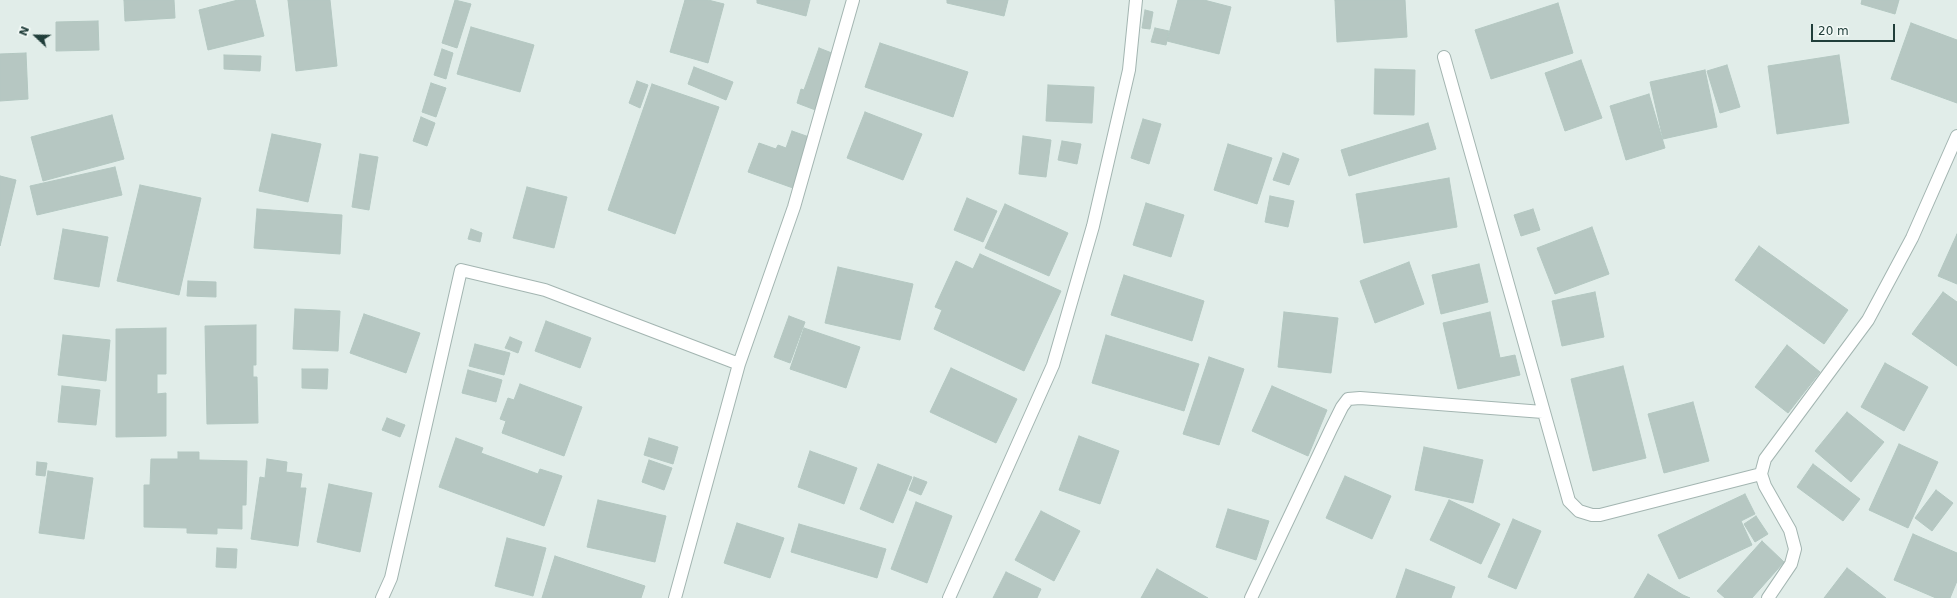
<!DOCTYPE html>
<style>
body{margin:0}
#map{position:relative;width:1957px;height:598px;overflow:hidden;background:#e1ede9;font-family:"DejaVu Sans",sans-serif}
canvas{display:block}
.north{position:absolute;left:16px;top:16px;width:40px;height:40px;-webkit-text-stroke:3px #f2f9f6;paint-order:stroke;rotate:292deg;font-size:11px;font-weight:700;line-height:16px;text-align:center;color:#203e3a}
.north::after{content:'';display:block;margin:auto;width:14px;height:18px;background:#203e3a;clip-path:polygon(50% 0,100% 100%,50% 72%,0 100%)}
.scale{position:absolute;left:1811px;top:24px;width:84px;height:18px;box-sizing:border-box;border:2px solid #203e3a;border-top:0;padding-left:5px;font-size:12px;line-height:14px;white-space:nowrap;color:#203e3a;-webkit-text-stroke:3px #f2f9f6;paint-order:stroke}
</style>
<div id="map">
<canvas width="1957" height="598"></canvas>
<div class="north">N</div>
<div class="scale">20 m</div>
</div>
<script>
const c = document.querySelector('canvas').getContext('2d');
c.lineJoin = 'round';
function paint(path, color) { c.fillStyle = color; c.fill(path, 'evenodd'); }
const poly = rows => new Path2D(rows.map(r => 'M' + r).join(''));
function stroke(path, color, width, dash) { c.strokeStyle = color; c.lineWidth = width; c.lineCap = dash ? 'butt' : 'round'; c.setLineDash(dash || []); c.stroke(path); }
const building = poly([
 [124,0,174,0,175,18,125,21,124,0],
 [238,0,255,0,264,36,208,50,199,10,238,0],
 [288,0,330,0,337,66,296,71,288,0],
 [455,0,471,4,457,48,442,43,455,0],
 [685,0,708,0,724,4,708,63,670,52,685,0],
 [757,0,810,0,806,16,757,3,757,0],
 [947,0,1008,0,1004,16,947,3,947,0],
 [1178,0,1204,0,1231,7,1219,54,1167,41,1178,0],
 [1335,0,1405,0,1407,37,1337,42,1335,0],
 [1862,0,1899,0,1895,14,1861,4,1862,0],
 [1558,3,1573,53,1491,79,1475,30,1558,3],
 [1145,10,1153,12,1150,29,1142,28,1145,10],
 [98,21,99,50,56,51,56,22,98,21],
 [1911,23,1957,40,1957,103,1891,79,1911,23],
 [471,27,534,45,520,92,457,74,471,27],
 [1155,28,1169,31,1166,45,1151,42,1155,28],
 [880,43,968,72,953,117,865,87,880,43],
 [819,48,837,55,818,111,797,103,801,89,804,90,819,48],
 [442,49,453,53,446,79,434,75,442,49],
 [26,53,28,99,0,101,0,54,26,53],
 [224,55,261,56,260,71,224,69,224,55],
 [1839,55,1849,123,1777,134,1768,66,1839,55],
 [1581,60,1602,118,1565,131,1545,73,1581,60],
 [1727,65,1740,107,1720,113,1707,71,1727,65],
 [694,67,733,82,726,100,688,84,694,67],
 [1375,69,1415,70,1414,115,1374,114,1375,69],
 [1705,70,1717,127,1663,139,1650,82,1705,70],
 [637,81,648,85,640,108,629,103,637,81],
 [431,83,446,88,436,117,422,112,431,83],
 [652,84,719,107,675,234,608,210,652,84],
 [1048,85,1094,87,1092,123,1046,121,1048,85],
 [1649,94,1665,148,1626,160,1610,106,1649,94],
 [865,112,922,134,903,180,847,158,865,112],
 [112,115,124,159,43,181,31,137,112,115],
 [421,117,435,123,427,146,413,141,421,117],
 [1143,119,1161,124,1149,164,1131,158,1143,119],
 [1428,123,1436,149,1349,176,1341,150,1428,123],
 [792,131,812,138,793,188,748,172,759,143,776,149,778,145,786,148,792,131],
 [272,134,321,144,308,202,259,191,272,134],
 [1023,136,1051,140,1046,177,1019,174,1023,136],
 [1062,141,1081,144,1077,164,1058,160,1062,141],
 [1228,144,1272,158,1257,204,1214,190,1228,144],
 [1283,153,1299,159,1289,185,1273,180,1283,153],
 [360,154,378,157,369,210,352,207,360,154],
 [115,167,122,195,37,215,30,186,115,167],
 [0,176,16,180,0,246,0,176],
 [1449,178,1457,227,1364,243,1356,194,1449,178],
 [140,185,201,198,179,295,117,281,140,185],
 [527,187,567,197,554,248,513,238,527,187],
 [1270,196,1294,201,1288,227,1265,222,1270,196],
 [967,198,997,211,983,242,954,230,967,198],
 [1146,203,1184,215,1171,257,1133,245,1146,203],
 [1005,204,1068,233,1049,276,985,248,1005,204],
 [257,209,342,215,340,254,254,248,257,209],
 [1533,209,1540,230,1521,236,1514,215,1533,209],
 [1592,227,1609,274,1555,294,1537,248,1592,227],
 [63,229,108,237,99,287,54,279,63,229],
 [471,229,482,233,480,242,468,239,471,229],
 [1957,234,1957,284,1938,276,1957,234],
 [1759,246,1848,310,1824,344,1735,280,1759,246],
 [980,254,1061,291,1024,371,934,329,942,310,935,307,956,261,973,269,980,254],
 [1409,262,1424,304,1375,323,1360,281,1409,262],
 [1479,264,1488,302,1441,314,1432,275,1479,264],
 [838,267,913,284,900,340,825,323,838,267],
 [1124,275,1204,301,1192,341,1111,315,1124,275],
 [188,281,216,282,216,297,187,296,188,281],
 [1595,292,1604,337,1562,346,1552,301,1595,292],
 [1943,292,1957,302,1957,366,1912,334,1943,292],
 [295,309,340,311,338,351,293,349,295,309],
 [1284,312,1338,318,1331,373,1278,367,1284,312],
 [1490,312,1500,358,1515,355,1520,375,1458,389,1443,323,1490,312],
 [364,314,420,333,406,373,350,353,364,314],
 [789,316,805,322,790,363,774,357,789,316],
 [546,321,591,338,580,368,535,351,546,321],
 [256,325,256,365,253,365,253,377,257,377,258,423,207,424,205,326,256,325],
 [166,328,166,374,157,374,157,394,166,393,166,436,116,437,116,329,166,328],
 [804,328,860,347,846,388,790,369,804,328],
 [63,335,110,340,106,381,58,375,63,335],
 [1106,335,1199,364,1184,411,1092,383,1106,335],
 [510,337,522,342,518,353,505,348,510,337],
 [475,344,510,353,504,375,469,366,475,344],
 [1787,345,1820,372,1788,413,1755,387,1787,345],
 [1209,357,1244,369,1219,445,1183,434,1209,357],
 [1885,363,1928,387,1904,431,1861,407,1885,363],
 [1623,366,1646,458,1593,471,1571,379,1623,366],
 [951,368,1017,399,996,443,930,412,951,368],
 [302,369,328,369,327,389,302,388,302,369],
 [468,370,502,380,496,402,462,393,468,370],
 [520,384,582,407,564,456,502,433,506,421,500,419,508,398,514,400,520,384],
 [62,386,100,390,96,425,58,422,62,386],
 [1272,386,1327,410,1308,456,1252,431,1272,386],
 [1693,402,1709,461,1664,473,1648,414,1693,402],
 [1847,412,1884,442,1851,482,1815,451,1847,412],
 [387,418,405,425,400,437,382,430,387,418],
 [1079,436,1119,451,1100,504,1059,490,1079,436],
 [456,438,483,448,481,453,538,474,540,469,562,476,544,526,439,487,456,438],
 [649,438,678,447,673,464,644,455,649,438],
 [1899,444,1938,462,1908,528,1869,510,1899,444],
 [1424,447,1483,460,1473,503,1415,490,1424,447],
 [810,451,857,468,844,504,798,487,810,451],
 [178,452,199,452,199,460,247,461,246,505,242,505,242,529,217,528,217,534,187,533,187,528,144,527,144,485,150,485,151,459,178,459,178,452],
 [267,459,287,462,286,472,302,474,300,488,306,488,298,546,251,539,260,477,265,478,267,459],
 [649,460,672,468,664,490,642,482,649,460],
 [37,462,47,463,45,476,36,475,37,462],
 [878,464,912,477,893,523,860,509,878,464],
 [1813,464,1860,499,1843,521,1797,487,1813,464],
 [48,471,93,478,84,539,39,533,48,471],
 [1345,476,1391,496,1372,539,1326,518,1345,476],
 [914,477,927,482,921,495,909,490,914,477],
 [329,484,372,493,360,552,317,542,329,484],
 [1936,490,1953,503,1932,531,1915,518,1936,490],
 [1745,494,1755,514,1741,521,1752,545,1679,579,1658,535,1745,494],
 [598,500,666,516,655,562,587,547,598,500],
 [1449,500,1500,524,1481,564,1430,540,1449,500],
 [916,502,952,516,927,583,891,569,916,502],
 [1228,509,1269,521,1256,560,1216,547,1228,509],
 [1041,511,1080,531,1054,581,1015,560,1041,511],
 [1756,516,1768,534,1755,542,1744,524,1756,516],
 [1513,519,1541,531,1516,589,1488,577,1513,519],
 [737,523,784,538,770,578,724,563,737,523],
 [799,524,886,549,877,578,791,552,799,524],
 [1913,534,1957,553,1957,581,1950,598,1936,598,1894,580,1913,534],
 [507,538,546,548,533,596,495,586,507,538],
 [1762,541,1784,562,1752,598,1725,598,1717,591,1762,541],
 [217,548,237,549,236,568,216,567,217,548],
 [555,556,645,586,641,598,542,598,555,556],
 [1847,568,1886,598,1824,598,1847,568],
 [1157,569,1208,598,1141,598,1157,569],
 [1406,569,1455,587,1451,598,1396,598,1406,569],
 [1006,572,1041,589,1037,598,993,598,1006,572],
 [1648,574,1683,595,1690,598,1634,598,1648,574]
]);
paint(building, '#b6c7c2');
stroke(building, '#b3c7c1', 1);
const street = poly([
 [1444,57,1569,501,1579,511,1592,515,1600,515,1761,474],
 [382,598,391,578,461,270,545,290,739,364],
 [675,598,739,364,794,207,853,0],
 [949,598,1053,365,1093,226,1129,70,1136,0],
 [1251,598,1331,429,1342,407,1348,399,1360,398,1543,412],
 [1768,598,1791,564,1795,549,1790,530,1765,486,1761,474,1765,459,1868,320,1912,238,1957,136]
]);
stroke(street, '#a3b5b1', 14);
stroke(street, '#fff', 12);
</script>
